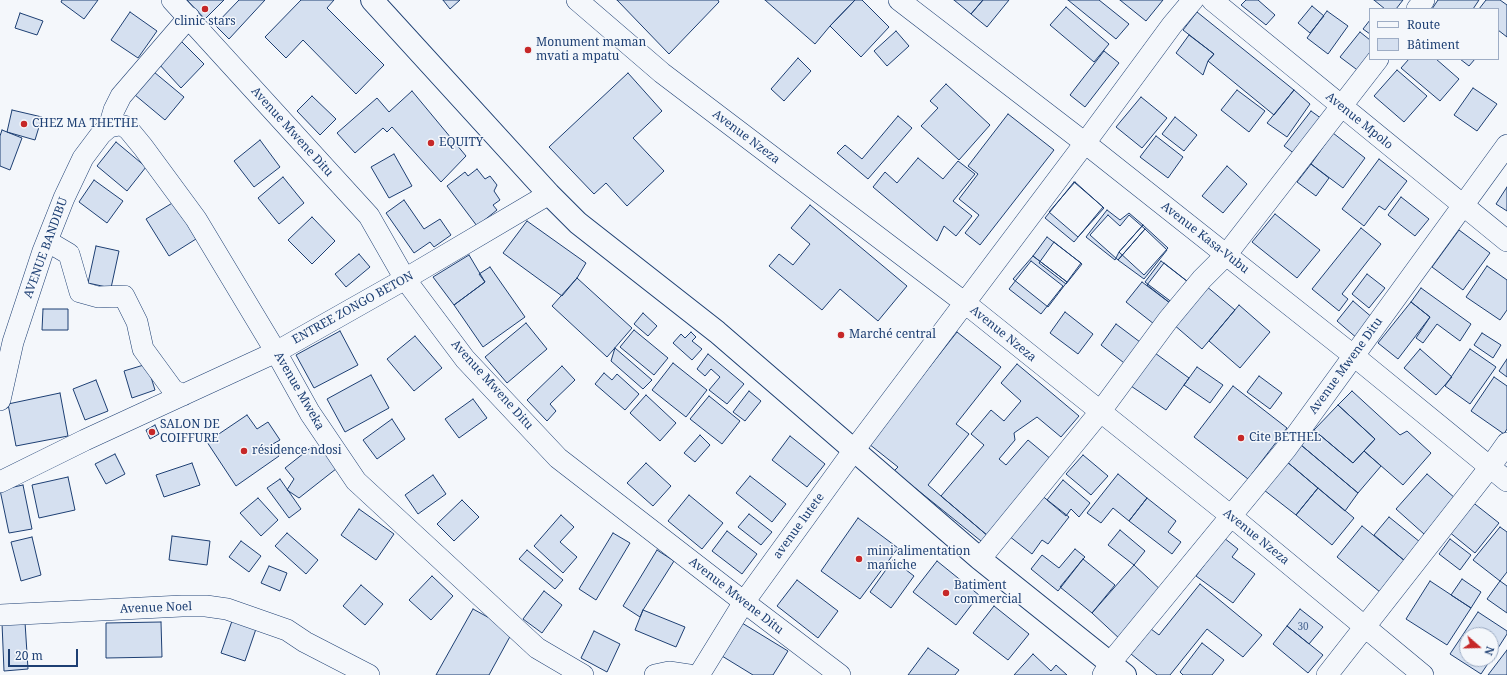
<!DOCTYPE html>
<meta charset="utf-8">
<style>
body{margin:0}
#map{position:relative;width:1507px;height:675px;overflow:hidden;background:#f4f7fb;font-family:"Noto Serif",serif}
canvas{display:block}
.legend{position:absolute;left:1369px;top:8px;width:130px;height:52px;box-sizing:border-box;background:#f4f7fb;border:1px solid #9eadc5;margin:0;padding:5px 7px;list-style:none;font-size:12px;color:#1d3f73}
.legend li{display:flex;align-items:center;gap:8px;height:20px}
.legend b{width:20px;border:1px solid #9eadc5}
.north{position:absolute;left:1459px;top:627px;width:40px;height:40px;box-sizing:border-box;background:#f4f7fb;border:1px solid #9eadc5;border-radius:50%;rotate:110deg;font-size:11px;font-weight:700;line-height:16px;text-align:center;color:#1d3f73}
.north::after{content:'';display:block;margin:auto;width:14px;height:18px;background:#c62828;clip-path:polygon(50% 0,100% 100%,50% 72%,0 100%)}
.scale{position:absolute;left:8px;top:649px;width:70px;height:18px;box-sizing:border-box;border:2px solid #1d3f73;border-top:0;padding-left:5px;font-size:12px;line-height:14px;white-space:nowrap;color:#1d3f73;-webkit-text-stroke:3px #f4f7fb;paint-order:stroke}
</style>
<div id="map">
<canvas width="1507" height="675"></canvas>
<ul class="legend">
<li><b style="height:5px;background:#f4f7fb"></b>Route</li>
<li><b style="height:11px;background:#d5e0f0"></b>Bâtiment</li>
</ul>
<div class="north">N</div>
<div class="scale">20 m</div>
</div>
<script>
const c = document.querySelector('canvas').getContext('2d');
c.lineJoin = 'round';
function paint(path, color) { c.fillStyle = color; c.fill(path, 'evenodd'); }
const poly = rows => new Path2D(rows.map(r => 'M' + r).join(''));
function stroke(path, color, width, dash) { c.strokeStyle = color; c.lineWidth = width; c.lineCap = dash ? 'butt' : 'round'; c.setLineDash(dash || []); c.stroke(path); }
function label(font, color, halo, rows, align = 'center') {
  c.font = font + ' "Noto Serif",serif'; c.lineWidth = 3; c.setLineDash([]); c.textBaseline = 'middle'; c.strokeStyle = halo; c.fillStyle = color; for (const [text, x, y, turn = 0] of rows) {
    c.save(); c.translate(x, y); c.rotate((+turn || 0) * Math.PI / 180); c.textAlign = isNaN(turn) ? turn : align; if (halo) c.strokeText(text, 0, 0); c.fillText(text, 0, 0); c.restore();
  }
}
const building = poly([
 [62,0,98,0,84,19,61,2,62,0],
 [187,0,224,0,205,19,187,0],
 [239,0,265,0,229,39,215,25,239,0],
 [301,0,334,0,327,8,384,65,356,94,303,40,286,58,265,37,301,0],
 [443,0,460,0,450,9,443,0],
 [617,0,718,0,719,2,669,54,617,0],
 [765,0,855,0,830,26,815,44,765,0],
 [855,0,862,0,889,27,861,57,830,26,855,0],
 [954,0,983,0,971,14,954,0],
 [983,0,1009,0,987,27,971,14,983,0],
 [1068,0,1099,0,1129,24,1116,39,1068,0],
 [1120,0,1163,0,1146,21,1120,0],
 [1246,0,1258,0,1275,15,1266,25,1241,5,1246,0],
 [1374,0,1403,0,1396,9,1385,9,1374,0],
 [1438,0,1479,0,1473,9,1432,9,1438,0],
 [1486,0,1500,0,1507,5,1507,37,1498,30,1498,9,1479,9,1486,0],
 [1312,6,1324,16,1310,33,1298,23,1312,6],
 [1066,7,1109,44,1094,62,1050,25,1066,7],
 [1327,11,1348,26,1328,54,1307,38,1327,11],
 [130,12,157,31,138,58,111,40,130,12],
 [1197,12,1294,90,1274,115,1208,61,1214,54,1183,30,1197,12],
 [20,13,43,21,37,35,15,28,20,13],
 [1370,20,1370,34,1363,29,1370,20],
 [896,31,909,46,887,66,874,51,896,31],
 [1360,32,1370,40,1370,59,1360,72,1340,57,1360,32],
 [1189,35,1214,54,1208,61,1203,75,1176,53,1189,35],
 [181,41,204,64,181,88,158,63,181,41],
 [1104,51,1119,63,1085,107,1070,95,1104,51],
 [798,58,811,71,784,101,771,89,798,58],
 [1409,59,1436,59,1459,79,1440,101,1401,68,1409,59],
 [1460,59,1475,59,1469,66,1460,59],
 [1397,70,1427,96,1404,122,1374,96,1397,70],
 [154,72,184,97,165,120,135,95,154,72],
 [628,73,662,111,633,138,664,171,627,206,606,183,594,194,549,147,628,73],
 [946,84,990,125,959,160,921,126,938,108,930,101,946,84],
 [1473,88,1497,104,1477,131,1454,115,1473,88],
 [1237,90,1265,111,1249,132,1221,110,1237,90],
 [1294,90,1310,104,1287,137,1267,123,1294,90],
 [412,91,466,156,441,182,392,127,387,132,383,128,355,153,337,133,377,98,389,112,412,91],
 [312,96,336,119,320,135,297,111,312,96],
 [1141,97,1167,118,1142,148,1116,127,1141,97],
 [12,110,42,117,35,140,7,132,12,110],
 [1311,111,1322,119,1295,154,1284,146,1311,111],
 [1008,114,1054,150,980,245,965,233,979,215,959,199,978,174,968,166,1008,114],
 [898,116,912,128,868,179,837,153,845,145,862,159,898,116],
 [1175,117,1197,135,1184,151,1162,134,1175,117],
 [2,130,22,138,10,170,0,166,0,136,2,130],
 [1333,133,1365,158,1343,188,1311,164,1333,133],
 [1156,136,1183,157,1168,178,1140,157,1156,136],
 [260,140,280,167,254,187,234,161,260,140],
 [116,142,146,167,127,191,97,166,116,142],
 [394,154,412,186,389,198,371,167,394,154],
 [918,158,943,179,958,161,975,174,953,201,972,216,956,236,944,226,937,241,873,187,885,172,897,183,918,158],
 [1379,159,1407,181,1385,210,1379,206,1364,226,1342,209,1379,159],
 [1311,164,1329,178,1316,196,1297,182,1311,164],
 [1227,166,1247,184,1223,213,1202,196,1227,166],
 [477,169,485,179,490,176,497,185,494,191,500,200,493,205,497,210,477,226,447,186,465,172,468,176,477,169],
 [283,177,304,203,279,224,258,198,283,177],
 [94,180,123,201,107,223,79,202,94,180],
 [1074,182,1103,207,1074,242,1045,218,1074,182],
 [1075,182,1104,208,1078,237,1049,212,1075,182],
 [1507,187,1507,211,1496,204,1507,187],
 [1401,197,1429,219,1415,236,1388,215,1401,197],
 [404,200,424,229,440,219,451,235,434,247,430,242,414,253,386,213,404,200],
 [174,202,196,239,169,256,146,219,174,202],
 [810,205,907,286,878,321,840,289,822,310,769,266,779,254,793,265,810,244,791,228,810,205],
 [1107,210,1120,220,1129,213,1143,225,1119,252,1115,260,1086,237,1107,210],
 [1275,214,1320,250,1297,278,1252,242,1275,214],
 [1108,215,1120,226,1129,215,1145,229,1118,260,1090,235,1108,215],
 [312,217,335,241,312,264,288,240,312,217],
 [527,221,586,263,577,278,562,296,503,253,527,221],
 [1143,225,1168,248,1144,275,1119,252,1143,225],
 [1361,228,1381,244,1342,294,1348,299,1339,311,1312,289,1361,228],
 [1145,229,1167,250,1144,279,1118,260,1145,229],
 [1459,230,1490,253,1463,290,1432,267,1459,230],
 [1047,237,1081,263,1067,282,1033,256,1047,237],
 [1054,242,1082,264,1066,284,1039,263,1054,242],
 [96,246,119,251,111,288,88,283,96,246],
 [359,254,370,267,346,287,335,274,359,254],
 [469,255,485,282,454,305,433,277,469,255],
 [1033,256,1067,282,1048,307,1013,279,1033,256],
 [1031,261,1063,286,1041,314,1009,289,1031,261],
 [1161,261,1188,282,1173,303,1145,282,1161,261],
 [1164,263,1187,281,1170,303,1147,285,1164,263],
 [1487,266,1507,280,1507,310,1500,320,1466,297,1487,266],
 [490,267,525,317,483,347,454,305,485,282,479,274,490,267],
 [1367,274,1385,288,1369,308,1352,294,1367,274],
 [577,278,632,328,607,357,552,306,577,278],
 [1142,282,1170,303,1154,324,1126,302,1142,282],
 [1206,286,1235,310,1202,349,1173,324,1206,286],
 [1421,288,1471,324,1460,341,1437,324,1423,343,1416,338,1430,317,1411,302,1421,288],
 [1353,301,1374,319,1358,339,1337,321,1353,301],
 [1411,302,1430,317,1398,359,1378,343,1411,302],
 [1239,305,1270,332,1240,368,1209,341,1239,305],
 [43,309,68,309,68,330,42,330,43,309],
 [1065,312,1093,334,1078,354,1050,333,1065,312],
 [643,313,657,326,648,336,634,324,643,313],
 [526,323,547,349,507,383,485,357,526,323],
 [1116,324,1144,345,1128,366,1101,345,1116,324],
 [634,330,668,358,654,375,620,347,634,330],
 [340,331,358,365,314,388,296,355,340,331],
 [691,332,696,337,692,341,702,349,692,360,673,343,681,334,685,338,691,332],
 [957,332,1001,367,956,424,969,434,928,485,988,536,981,541,894,471,898,467,869,444,957,332],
 [1482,333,1501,345,1493,358,1474,345,1482,333],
 [415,336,442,368,414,391,387,359,415,336],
 [615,348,652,380,643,389,611,361,615,348],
 [1420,349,1452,377,1436,395,1404,368,1420,349],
 [1470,349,1496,367,1470,404,1445,386,1470,349],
 [1155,353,1189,378,1166,410,1131,386,1155,353],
 [708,354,744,384,727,404,709,390,720,377,711,369,705,376,697,369,708,354],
 [1507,359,1507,377,1499,371,1507,359],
 [673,363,707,390,686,417,652,390,673,363],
 [147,364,155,390,132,398,124,371,147,364],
 [1017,364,1079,416,1061,437,1037,417,1014,433,1015,440,999,459,1006,465,1028,440,1052,460,988,536,941,496,984,445,971,434,991,410,1004,421,1021,401,1001,383,1017,364],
 [562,366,575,380,550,404,556,411,547,421,527,400,562,366],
 [1197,367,1223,385,1210,403,1184,385,1197,367],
 [604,373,612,380,617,374,639,394,625,410,595,384,604,373],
 [371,375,389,408,345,432,327,399,371,375],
 [1259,376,1282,393,1270,409,1247,392,1259,376],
 [1494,377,1507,386,1507,429,1504,434,1471,411,1494,377],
 [96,380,108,411,85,420,73,389,96,380],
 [1233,386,1287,428,1248,479,1194,437,1233,386],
 [749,391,761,401,745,421,733,412,749,391],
 [1352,391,1400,435,1407,431,1431,453,1403,485,1364,451,1375,439,1338,405,1352,391],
 [60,393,68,436,16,446,8,404,60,393],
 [646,395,676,423,660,441,630,413,646,395],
 [709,396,740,421,722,444,690,419,709,396],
 [473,399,487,418,459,438,445,419,473,399],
 [1338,405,1375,439,1353,463,1314,430,1338,405],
 [247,415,257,429,268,422,280,440,271,445,279,456,236,486,207,442,247,415],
 [392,419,405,439,377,459,363,440,392,419],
 [155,425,159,434,150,439,146,430,155,425],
 [1314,430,1353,463,1364,451,1381,466,1358,493,1301,445,1314,430],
 [700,435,710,445,695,462,684,453,700,435],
 [790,436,825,464,807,487,772,460,790,436],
 [1301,445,1358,493,1345,511,1286,461,1301,445],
 [313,446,318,454,327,447,341,465,299,498,287,490,294,479,285,468,313,446],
 [115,454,125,474,106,484,95,464,115,454],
 [1083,455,1108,476,1091,495,1066,474,1083,455],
 [1286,461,1318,488,1296,515,1264,490,1286,461],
 [192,463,200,485,164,497,156,475,192,463],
 [646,463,671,486,653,506,627,483,646,463],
 [1118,474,1147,498,1129,521,1113,508,1101,523,1087,513,1118,474],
 [1427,474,1455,498,1424,534,1396,509,1427,474],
 [433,475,446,494,418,514,405,495,433,475],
 [750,476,786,504,772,522,736,493,750,476],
 [68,477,75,510,39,518,32,485,68,477],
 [280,479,301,509,289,518,267,488,280,479],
 [1063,480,1090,503,1079,517,1071,509,1066,516,1047,500,1063,480],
 [23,485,32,529,9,533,0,490,23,485],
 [1318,488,1354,518,1332,545,1296,515,1318,488],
 [689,495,723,523,702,549,668,521,689,495],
 [1041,495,1069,517,1048,544,1042,540,1032,554,1009,536,1041,495],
 [258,498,278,520,261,536,240,513,258,498],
 [1147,498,1176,521,1168,532,1181,542,1172,554,1129,521,1147,498],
 [462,500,479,517,454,541,437,524,462,500],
 [1471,501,1499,523,1475,553,1448,531,1471,501],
 [359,509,394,534,376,560,341,535,359,509],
 [749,514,772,532,761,545,738,527,749,514],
 [561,515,574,527,560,542,577,557,563,573,534,546,561,515],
 [1389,517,1420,542,1405,561,1374,535,1389,517],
 [858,518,898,548,860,599,821,571,858,518],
 [1362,526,1405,561,1380,592,1337,557,1362,526],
 [1500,527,1507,532,1507,572,1500,581,1473,560,1500,527],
 [1120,530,1145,551,1134,565,1108,545,1120,530],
 [727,531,757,554,742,574,712,551,727,531],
 [287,533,318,560,306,574,275,546,287,533],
 [613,533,630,543,596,600,579,589,613,533],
 [172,536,210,541,207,565,169,560,172,536],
 [32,537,41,575,21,581,11,542,32,537],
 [1224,538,1238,549,1232,557,1255,574,1233,603,1196,576,1224,538],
 [1450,539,1471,555,1460,570,1439,554,1450,539],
 [241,541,261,556,249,572,229,557,241,541],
 [1075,549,1085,557,1083,559,1058,591,1031,569,1042,555,1059,568,1075,549],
 [527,550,563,580,555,589,519,559,527,550],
 [657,550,674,561,643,610,640,617,623,606,657,550],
 [1083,559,1115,585,1092,613,1060,587,1083,559],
 [893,560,914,576,891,608,870,592,893,560],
 [937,561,979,595,956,625,913,592,937,561],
 [1134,565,1163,592,1121,640,1092,613,1134,565],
 [269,566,287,573,280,591,261,583,269,566],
 [432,576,453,596,431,620,409,600,432,576],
 [1462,579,1481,592,1471,608,1451,595,1462,579],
 [797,580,838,611,818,638,777,606,797,580],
 [1430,581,1471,608,1447,645,1406,619,1430,581],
 [1500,581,1507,586,1507,613,1487,599,1500,581],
 [1200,584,1262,635,1243,657,1207,629,1170,675,1157,675,1131,654,1151,629,1159,635,1200,584],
 [361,585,383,604,365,625,343,606,361,585],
 [544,591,562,605,542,633,523,619,544,591],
 [994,606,1029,634,1008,660,973,633,994,606],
 [473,609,513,631,489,675,436,675,473,609],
 [1300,609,1323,627,1309,644,1287,626,1300,609],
 [643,610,685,627,676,647,635,630,643,610],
 [1478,612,1507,631,1507,634,1491,659,1491,635,1467,635,1467,659,1491,659,1481,674,1450,654,1478,612],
 [233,618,257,626,245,661,221,653,233,618],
 [25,622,28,669,4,671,2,623,25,622],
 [161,622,162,657,106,658,106,623,161,622],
 [742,623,788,651,773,675,753,675,722,656,742,623],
 [1287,626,1323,655,1308,673,1273,644,1287,626],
 [594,631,620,644,607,672,581,658,594,631],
 [1202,643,1224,660,1212,675,1183,675,1180,672,1202,643],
 [928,648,959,670,955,675,908,675,928,648],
 [1507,650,1507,675,1488,675,1507,650],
 [1033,654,1051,671,1056,665,1067,675,1014,675,1033,654]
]);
paint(building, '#d5e0f0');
stroke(building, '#1d3f73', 1);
const street = poly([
 [172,0,369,216,405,279,465,359,558,458,744,602,840,675],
 [577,0,662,73,965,303,1231,516,1423,675],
 [899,0,1085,143,1354,356,1507,481],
 [1212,0,1507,241],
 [1417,9,1424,0],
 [109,127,114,110,121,96,189,17],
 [47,241,69,254,80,292,98,297,124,296,137,322,143,349,173,390,183,395],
 [0,400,13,342,43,251,64,198,83,158,101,134,109,127,119,125,124,126,129,130,143,147,196,219,276,352,310,413,356,481,537,648,583,675],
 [0,482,85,440,276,352,405,279,549,194],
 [980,559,1100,412,1168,320,1202,279,1226,255,1378,59],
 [0,615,182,606,206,606,227,609,287,630,305,642,369,675],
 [655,675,669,672,689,675],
 [699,675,744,602,854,450,1085,143,1172,25,1193,0],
 [1103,675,1111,662,1286,449,1507,145],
 [1327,675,1490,467,1507,443]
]);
const highway = poly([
 [372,0,549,194,578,223,717,332,980,559,1125,675]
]);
stroke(street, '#1d3f73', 22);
stroke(highway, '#1d3f73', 24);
stroke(street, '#f4f7fb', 21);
stroke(highway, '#f4f7fb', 22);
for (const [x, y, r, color] of [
 [205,9,4,"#c62828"],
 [528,50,4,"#c62828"],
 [24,124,4,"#c62828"],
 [431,143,4,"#c62828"],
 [841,335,4,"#c62828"],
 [152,432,4,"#c62828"],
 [1241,438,4,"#c62828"],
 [244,451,4,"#c62828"],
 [859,559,4,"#c62828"],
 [946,593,4,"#c62828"]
]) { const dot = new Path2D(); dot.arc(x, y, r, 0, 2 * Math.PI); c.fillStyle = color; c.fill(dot); stroke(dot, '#f4f7fb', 1.5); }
label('10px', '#4b6792', null, [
 ["30",1303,627]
]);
label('12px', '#1d3f73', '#f4f7fb', [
 ["clinic stars",205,22,"center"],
 ["Monument maman",536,43],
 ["mvati a mpatu",536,57],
 ["CHEZ MA THETHE",32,124],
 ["EQUITY",439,143],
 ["Marché central",849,335],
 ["SALON DE",160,425],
 ["COIFFURE",160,439],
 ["Cite BETHEL",1249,438],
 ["résidence ndosi",252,451],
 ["mini alimentation",867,552],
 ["maniche",867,566],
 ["Batiment",954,586],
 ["commercial",954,600]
], 'left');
label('12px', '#1d3f73', '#f4f7fb', [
 ["Avenue Mpolo",1359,121,39],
 ["Avenue Mwene Ditu",292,132,48],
 ["Avenue Nzeza",746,137,37],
 ["Avenue Kasa-Vubu",1205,238,38],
 ["AVENUE BANDIBU",46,248,-70],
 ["ENTREE ZONGO BETON",353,308,-29],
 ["Avenue Nzeza",1003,334,39],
 ["Avenue Mwene Ditu",1346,366,-54],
 ["Avenue Mwene Ditu",492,385,48],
 ["Avenue Mweka",299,391,60],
 ["avenue lutete",799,526,-54],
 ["Avenue Nzeza",1256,537,39],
 ["Avenue Mwene Ditu",736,596,38],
 ["Avenue Noel",156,608,-2]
]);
</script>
